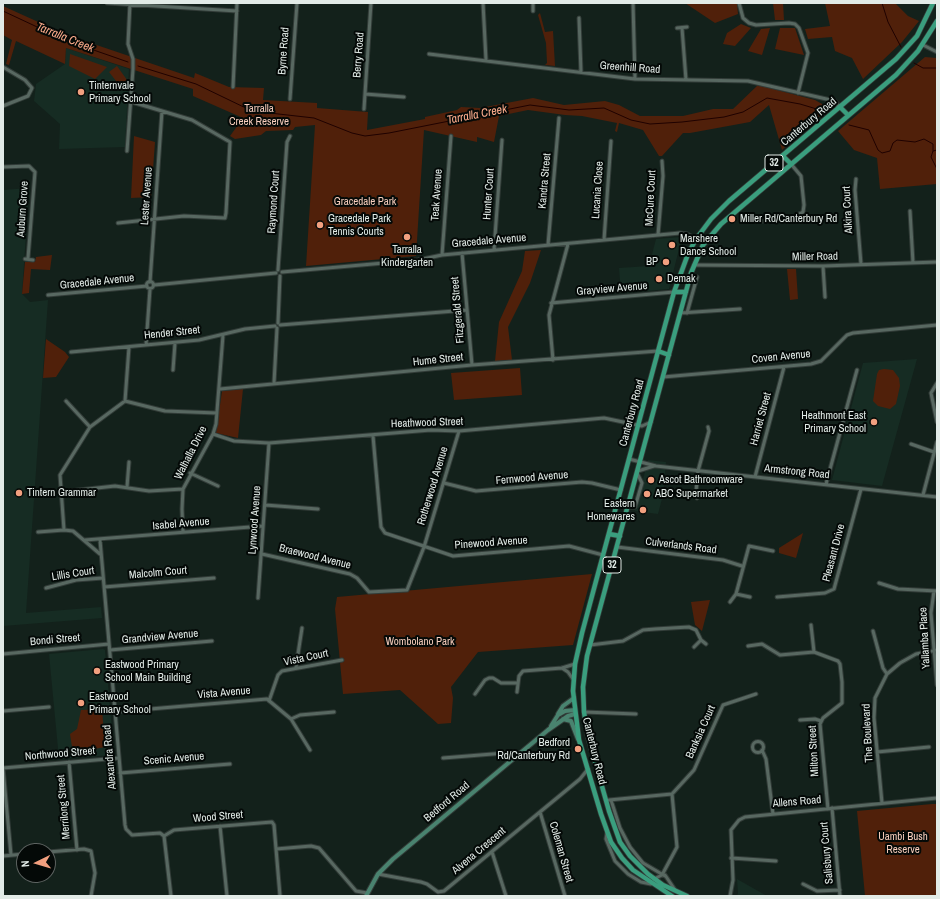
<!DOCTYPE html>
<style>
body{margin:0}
#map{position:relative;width:940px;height:899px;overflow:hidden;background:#13211b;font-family:"Archivo Narrow",sans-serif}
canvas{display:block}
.frame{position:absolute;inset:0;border:4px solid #e2ebe7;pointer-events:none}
.north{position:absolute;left:16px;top:843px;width:40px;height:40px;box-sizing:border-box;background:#040907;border:1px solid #5d6361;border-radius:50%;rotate:265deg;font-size:11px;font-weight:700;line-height:16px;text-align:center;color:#e2ebe7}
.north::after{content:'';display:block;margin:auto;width:14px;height:18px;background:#f2a07f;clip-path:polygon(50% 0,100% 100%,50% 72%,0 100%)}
</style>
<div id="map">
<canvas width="940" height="899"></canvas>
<div class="frame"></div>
<div class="north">N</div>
</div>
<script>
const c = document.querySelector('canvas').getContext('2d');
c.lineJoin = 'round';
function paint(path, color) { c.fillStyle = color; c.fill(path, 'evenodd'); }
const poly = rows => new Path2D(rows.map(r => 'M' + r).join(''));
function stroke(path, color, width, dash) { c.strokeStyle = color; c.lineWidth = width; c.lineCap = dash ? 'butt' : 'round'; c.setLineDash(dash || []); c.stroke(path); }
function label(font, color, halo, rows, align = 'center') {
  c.font = font + ' "Archivo Narrow",sans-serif'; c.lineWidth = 4; c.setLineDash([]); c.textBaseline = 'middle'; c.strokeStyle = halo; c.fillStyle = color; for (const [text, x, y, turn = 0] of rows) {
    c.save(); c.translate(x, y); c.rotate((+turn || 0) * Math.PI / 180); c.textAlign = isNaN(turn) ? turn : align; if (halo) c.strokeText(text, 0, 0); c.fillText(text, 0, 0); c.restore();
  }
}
paint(poly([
 [66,48,129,69,125,147,59,149,60,124,34,101,36,84,65,64],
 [29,188,22,294,30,302,48,300,26,613,101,607,102,618,3,626,3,190],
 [682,237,669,289,621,293,619,268,649,266,656,239],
 [917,359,882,486,832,480,863,363],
 [648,460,666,462,663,495,658,514,635,511],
 [103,649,105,650,114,753,112,755,59,759,49,654],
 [737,879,767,896,737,896,738,893]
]), '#162c23');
paint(poly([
 [685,3,737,3,738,14,715,23],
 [773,3,783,3,784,20,775,20],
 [825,3,895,3,908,16,919,21,902,42,863,79,852,58,835,51,832,37,808,39,805,29,830,26],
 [3,6,67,35,194,78,195,73,229,87,264,88,263,100,317,103,317,108,368,112,367,130,425,119,425,117,457,110,461,107,480,108,533,98,564,105,605,101,619,105,640,116,683,116,713,109,733,109,758,85,815,100,829,108,782,150,769,105,750,122,690,133,683,133,662,156,659,156,643,130,619,123,617,132,615,131,617,123,582,116,565,115,528,110,499,116,494,142,477,137,477,142,424,130,416,256,306,266,315,125,295,127,293,130,266,131,261,135,235,139,230,136,243,118,193,96,193,89,66,48,65,64,16,41,9,65,6,64,12,40,3,35],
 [540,13,545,32,553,31,555,66,545,65,547,63,546,43,538,15],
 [741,24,751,28,735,46,723,44,727,33],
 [770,28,762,55,748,51,761,29],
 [780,28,795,28,804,55,775,49],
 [70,54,107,67,95,79,69,66],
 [925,57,937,58,937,184,880,189,877,158,854,150,838,131],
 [117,66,127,80,120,86,109,72],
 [134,136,155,142,151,197,131,198],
 [541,250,530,283,508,327,512,360,495,361,499,322,522,271,525,251],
 [52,255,50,270,31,269,29,293,22,294,25,262,35,262,36,257],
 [787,269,796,269,798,299,790,300],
 [46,339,65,352,69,357,56,377,43,378],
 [520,368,522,395,454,400,451,373],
 [884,369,893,370,899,378,900,386,896,404,890,409,878,406,873,401,877,374,879,370],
 [243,389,238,438,216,433,222,391],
 [803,533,796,558,779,553,779,548],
 [592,574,573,645,478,652,451,687,453,698,451,723,438,724,400,690,343,694,335,609,337,597],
 [710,600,702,631,695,625,691,602],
 [102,709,105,747,73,753,70,734,77,729,81,710],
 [932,804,936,804,937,812,937,896,865,896,857,811]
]), '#50200a');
stroke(poly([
 [882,3,888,22,901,47],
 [3,11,65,40,128,62],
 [914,63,923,68,937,68],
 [138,66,196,84,252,111,314,118,352,133,365,136,389,133,530,105,569,110,604,108,631,120,650,124,682,122,724,117,743,112,767,98,800,104,820,110],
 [849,125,869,130,878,150,882,153,890,151,893,143,897,140,915,142,924,139,933,144,933,151],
 [937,150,933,151,931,157,937,169]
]), '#1f0100', 1);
const street = poly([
 [107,3,237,11],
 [483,3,486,60],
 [633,3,635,79],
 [739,3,743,18,749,23,756,25,789,23,795,24,799,28,808,53,798,93],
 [533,11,533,3],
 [579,18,581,72],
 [677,28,687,27],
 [682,28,686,80],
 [923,45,937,52],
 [429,54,635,79,748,81,835,101,840,107],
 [3,67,25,80,32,88,28,96,3,106],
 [233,87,237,3],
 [365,94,404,97],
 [290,99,297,3],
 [828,100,840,107],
 [364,109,371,3],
 [127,151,133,69,133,59,128,44,130,3],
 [3,167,29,166,35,172,28,258],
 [856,179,855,190,861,264],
 [910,211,913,263],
 [762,221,792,218,803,212,804,205,801,176,791,164],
 [118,223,184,216,225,218,226,213,230,142,192,120,132,102],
 [658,235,663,176,662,161],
 [604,240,611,141],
 [548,245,559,118],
 [494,250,502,140],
 [462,253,472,365],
 [442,255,451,136],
 [25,259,33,260],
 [694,265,823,266,937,262],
 [823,266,825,297],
 [278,270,287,142,290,136],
 [282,272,418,260,442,255,680,233,687,234,696,239],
 '146.5 285a3.5 3.5 0 1 1 7 0a3.5 3.5 0 1 1-7 0Z',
 [150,282,162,111],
 [154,285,276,273],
 [48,295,147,286],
 [551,303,674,292],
 [680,313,740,309],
 [687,313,697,277],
 [278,323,280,276],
 [280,325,467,310],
 [146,345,150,289],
 [71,352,199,340,245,329,275,326],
 [553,360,549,315,568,244],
 [173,370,175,343],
 [663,377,811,364,821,361,847,335,853,333,937,325],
 [274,383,277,328],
 [937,383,931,393,937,422],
 [220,389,472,365,658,351],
 [66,401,90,427],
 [125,401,129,347],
 [213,434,234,441,269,443,431,430,459,431,604,418,642,426,651,422],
 [373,436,381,527,385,533,453,556,569,546,603,555],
 [911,444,934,452],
 [629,459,656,466,937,497],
 [638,471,654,466],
 [190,473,218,486],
 [755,477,784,367],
 [444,483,476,491,582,482,592,483,621,490],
 [826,484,857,370],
 [127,487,129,462],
 [61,492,115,486,149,491,183,489],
 [923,495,937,442],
 [697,498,696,492,698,471,709,431,708,427],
 [265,505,318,509],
 [628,507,635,507,642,483,637,473],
 [64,530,60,475,90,427,125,401,165,411,217,413],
 [38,532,64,530,73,531,100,554],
 [183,532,182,509,183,489,213,434,216,424,223,335],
 [85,540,263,526],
 [100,540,125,825,126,829,132,835,160,833,164,836,171,896],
 [617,547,723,560,742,566],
 [262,554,350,574,357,578,369,592,407,590,424,547,459,431],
 [879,583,898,589,937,591],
 [104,587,214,578],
 [46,588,76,580,103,578],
 [934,591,931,613,937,685],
 [736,594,749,546,773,551],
 [777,597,825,593,834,589,861,489],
 [258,598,269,443],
 [730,602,736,594,750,597],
 [811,625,814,652,838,661,840,664,842,682,842,703,823,718,820,724,828,809],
 [873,631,883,668,887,674],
 [590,645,623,641,643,630,655,629,689,627,696,630,701,640],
 [748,646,762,644,780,655,814,652],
 [694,647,701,640,706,644],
 [110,650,212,641],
 [3,654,109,644],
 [296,667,302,628],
 [562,668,568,672,573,679],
 [517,692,519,676,523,671,562,668,575,664],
 [475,694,485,680,489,678,493,678,501,683,518,683],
 [269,701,278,675,282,671,342,660],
 [3,711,49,707],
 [115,712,267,699,291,719,310,750],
 [584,712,636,714],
 [291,719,300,715,334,712],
 [800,720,815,719,821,721],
 '752.5 747a5.5 5.5 0 1 1 11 0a5.5 5.5 0 1 1-11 0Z',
 [762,750,766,759,773,814],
 [877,752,929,747],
 [443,758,505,753,512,759],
 [69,762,77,850],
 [3,768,119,758],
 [3,768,11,855],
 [120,773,230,764],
 [672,794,694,770,723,705,756,694],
 [609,800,672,794],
 [611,800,620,828,630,847,643,863,665,876],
 [882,803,874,718,875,698,887,674,900,663,916,654,937,650],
 [832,808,840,896],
 [540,812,565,896],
 [220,826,227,896],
 [607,833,606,839,615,861,628,874,641,882,651,884],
 [164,836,174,830,272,822,274,825,280,896],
 [276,849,311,846,319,848,356,891,367,893],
 [48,852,84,849,91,851,95,873,91,896],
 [492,852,506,896],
 [3,856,24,854],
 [731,858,776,861],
 [378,874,421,882,427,884,438,892,444,891,580,779,588,769],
 [665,875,675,890],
 [654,879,662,875,677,847,672,794],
 [803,884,817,891,840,890],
 [730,896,733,880,731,830,739,820,745,817,937,798]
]);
const secondary = poly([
 [558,714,563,706,574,698],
 [563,719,571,721,578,739],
 [551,726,558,715,565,711,575,710],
 [366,896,378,874,393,859,548,730,568,716,575,714]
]);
const primary = poly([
 [840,107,848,115],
 [783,156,791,164],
 [674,292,686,292],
 [658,351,669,355],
 [609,534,620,536],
 [672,896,633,870,622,858,611,842,601,814,579,740,573,691,575,664,582,633,674,292,688,254,696,239,711,219,729,201,896,59,917,36,933,3],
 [687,896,663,885,648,874,630,856,620,842,609,811,588,737,584,712,583,687,587,656,691,273,703,245,721,224,896,75,918,51,937,21]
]);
stroke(street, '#323c38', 5);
stroke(secondary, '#323c38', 6);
stroke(primary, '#323c38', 6);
stroke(street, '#586861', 3);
stroke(secondary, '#49836f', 4);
stroke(primary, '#3a9e7e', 4.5);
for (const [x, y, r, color] of [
 [81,92,4,"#f2a07f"],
 [732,219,4,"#f2a07f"],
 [320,225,4,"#f2a07f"],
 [407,237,4,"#f2a07f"],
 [672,245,4,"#f2a07f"],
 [666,262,4,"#f2a07f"],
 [659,279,4,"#f2a07f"],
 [874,422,4,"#f2a07f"],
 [651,480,4,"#f2a07f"],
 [19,493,4,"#f2a07f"],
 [647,494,4,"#f2a07f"],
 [643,510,4,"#f2a07f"],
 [97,671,4,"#f2a07f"],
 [81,703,4,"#f2a07f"],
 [578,749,4,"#f2a07f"]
]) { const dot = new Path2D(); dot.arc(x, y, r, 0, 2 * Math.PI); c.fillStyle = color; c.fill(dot); stroke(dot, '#040907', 1.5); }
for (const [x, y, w] of [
 [774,163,18],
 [612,565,18]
]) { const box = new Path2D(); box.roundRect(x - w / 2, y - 8, w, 16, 3); c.fillStyle = '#040907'; c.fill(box); stroke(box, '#e2ebe7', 1); }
label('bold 10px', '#e2ebe7', null, [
 ["32",774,163],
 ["32",612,565]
]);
label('11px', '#e2ebe7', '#040907', [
 ["Byrne Road",284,51,-86],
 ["Berry Road",359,55,-86],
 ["Greenhill Road",630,68,4],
 ["Canterbury Road",809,122,-40],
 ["Kandra Street",545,181,-85],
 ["Lucania Close",598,190,-86],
 ["Hunter Court",489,194,-86],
 ["Teak Avenue",437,195,-86],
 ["Lester Avenue",147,196,-86],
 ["McCure Court",651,198,-87],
 ["Raymond Court",274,202,-86],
 ["Auburn Grove",23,209,-86],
 ["Alkira Court",848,210,-93],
 ["Gracedale Avenue",489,241,-5],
 ["Miller Road",815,257,-1],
 ["Gracedale Avenue",97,282,-6],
 ["Grayview Avenue",612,289,-5],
 ["Fitzgerald Street",458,310,-95],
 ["Hender Street",172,333,-6],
 ["Coven Avenue",781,357,-6],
 ["Hume Street",438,360,-6],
 ["Canterbury Road",632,413,-75],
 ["Harriet Street",761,419,-75],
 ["Heathwood Street",427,423,-2],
 ["Walhalla Drive",191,453,-63],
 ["Armstrong Road",797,472,6],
 ["Fernwood Avenue",532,478,-5],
 ["Rotherwood Avenue",433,486,-73],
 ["Lynwood Avenue",255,520,-86],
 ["Isabel Avenue",181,524,-5],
 ["Pinewood Avenue",491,543,-4],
 ["Culverlands Road",681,546,7],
 ["Pleasant Drive",834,553,-75],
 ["Braewood Avenue",315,557,14],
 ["Malcolm Court",158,573,-5],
 ["Lillis Court",73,574,-9],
 ["Grandview Avenue",160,637,-5],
 ["Yallamba Place",925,638,-93],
 ["Bondi Street",55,640,-5],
 ["Vista Court",306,658,-12],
 ["Vista Avenue",224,693,-5],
 ["Banksia Court",701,732,-66],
 ["The Boulevard",868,733,-93],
 ["Canterbury Road",594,751,76],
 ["Milton Street",814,751,-93],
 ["Northwood Street",60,754,-5],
 ["Alexandra Road",110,757,-95],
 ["Scenic Avenue",174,759,-5],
 ["Bedford Road",447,802,-40],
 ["Allens Road",797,802,-5],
 ["Merrilong Street",64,807,-95],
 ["Wood Street",218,817,-5],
 ["Alvena Crescent",479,851,-40],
 ["Coleman Street",561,852,74],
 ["Salisbury Court",827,853,-95]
]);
label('11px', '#e2ebe7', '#040907', [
 ["Tinternvale",89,86],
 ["Primary School",89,99],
 ["Gracedale Park",328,219],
 ["Tennis Courts",328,232],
 ["Miller Rd/Canterbury Rd",740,219],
 ["Marshere",680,239],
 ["Dance School",680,252],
 ["Tarralla",407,250,"center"],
 ["Kindergarten",407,263,"center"],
 ["BP",658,262,"right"],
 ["Demak",667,279],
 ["Heathmont East",866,416,"right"],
 ["Primary School",866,429,"right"],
 ["Ascot Bathroomware",659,480],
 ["Tintern Grammar",27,493],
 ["ABC Supermarket",655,494],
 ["Eastern",635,504,"right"],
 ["Homewares",635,517,"right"],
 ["Eastwood Primary",105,665],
 ["School Main Building",105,678],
 ["Eastwood",89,697],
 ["Primary School",89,710],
 ["Bedford",570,743,"right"],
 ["Rd/Canterbury Rd",570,756,"right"]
], 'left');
label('11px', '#f8cebd', '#040907', [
 ["Tarralla",259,109],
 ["Creek Reserve",259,122],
 ["Gracedale Park",365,202],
 ["Wombolano Park",420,642],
 ["Uambi Bush",903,837],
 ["Reserve",903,850]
]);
label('italic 12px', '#fdac8c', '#040907', [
 ["Tarralla Creek",65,38,22],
 ["Tarralla Creek",477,115,-11]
]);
</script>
